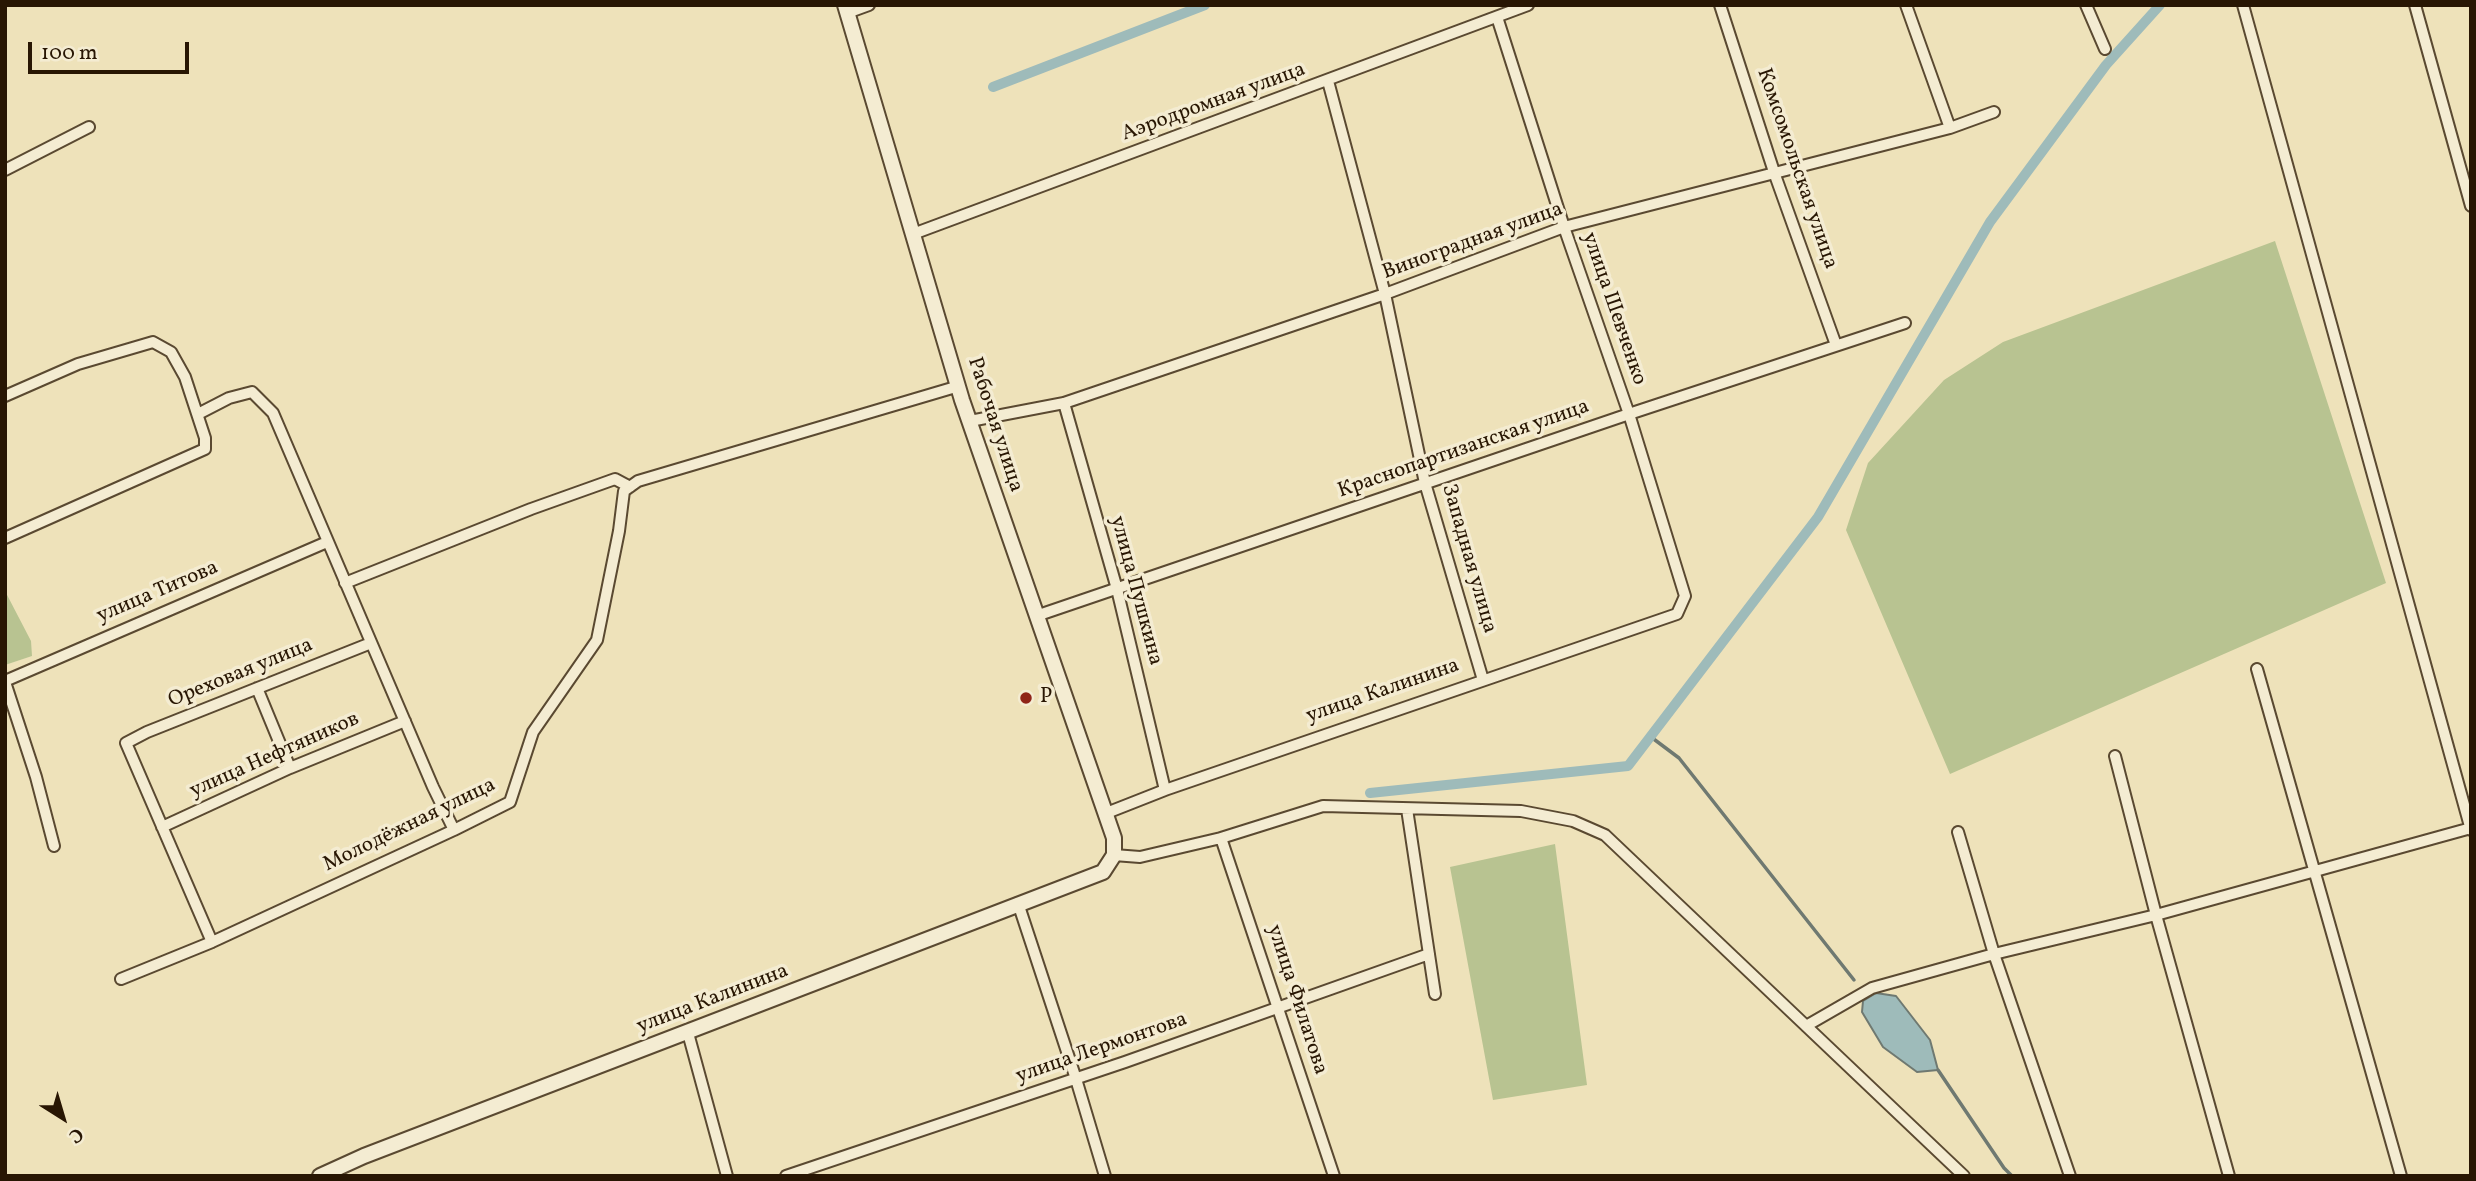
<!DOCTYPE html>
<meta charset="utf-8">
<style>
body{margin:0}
#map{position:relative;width:2476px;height:1181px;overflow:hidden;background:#eee2ba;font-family:Vollkorn,serif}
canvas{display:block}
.frame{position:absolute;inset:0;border:7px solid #281603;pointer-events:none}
.north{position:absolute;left:28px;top:1083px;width:70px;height:70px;-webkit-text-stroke:5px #f4ecd2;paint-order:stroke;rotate:143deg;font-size:19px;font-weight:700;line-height:28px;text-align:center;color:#281603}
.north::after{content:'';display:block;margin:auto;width:24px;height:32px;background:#281603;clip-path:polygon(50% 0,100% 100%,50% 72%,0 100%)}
.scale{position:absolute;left:28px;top:42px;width:161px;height:32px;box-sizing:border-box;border:4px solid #281603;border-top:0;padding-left:9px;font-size:21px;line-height:24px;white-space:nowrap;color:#281603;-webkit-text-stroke:5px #f4ecd2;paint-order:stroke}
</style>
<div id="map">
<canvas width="2476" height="1181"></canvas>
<div class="frame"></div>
<div class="north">С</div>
<div class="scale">100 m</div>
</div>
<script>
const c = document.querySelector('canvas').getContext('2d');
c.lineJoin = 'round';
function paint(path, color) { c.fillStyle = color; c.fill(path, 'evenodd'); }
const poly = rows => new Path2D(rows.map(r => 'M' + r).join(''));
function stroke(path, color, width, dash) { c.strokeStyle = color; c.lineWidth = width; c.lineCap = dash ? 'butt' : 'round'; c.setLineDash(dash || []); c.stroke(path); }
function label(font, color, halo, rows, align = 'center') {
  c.font = font + ' Vollkorn,serif'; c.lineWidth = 7; c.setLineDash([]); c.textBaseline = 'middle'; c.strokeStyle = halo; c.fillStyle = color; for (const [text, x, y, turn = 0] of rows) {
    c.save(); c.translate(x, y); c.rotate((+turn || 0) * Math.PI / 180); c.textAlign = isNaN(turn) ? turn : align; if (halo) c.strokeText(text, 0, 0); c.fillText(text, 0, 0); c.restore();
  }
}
paint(poly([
 [2275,241,2386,583,1950,774,1846,530,1868,463,1944,380,2003,342],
 [5,591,31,641,32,656,5,665],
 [1555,844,1587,1085,1493,1100,1450,867]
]), '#b8c391');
const water = poly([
 [1876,993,1896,996,1930,1040,1938,1070,1917,1072,1883,1047,1862,1012,1863,1001,1876,993]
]);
paint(water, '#9ebbba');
stroke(water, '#6f7971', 2);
stroke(poly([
 [1651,737,1679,758,1854,980],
 [1938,1070,2004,1168,2012,1176]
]), '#6f7971', 3.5);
stroke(poly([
 [993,87,1205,5],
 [1370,793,1628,766,1818,517,1990,222,2106,65,2160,5]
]), '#9ebbba', 10);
const minor = poly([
 [1720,5,1775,175,1836,345],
 [1906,5,1950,128],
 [2086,5,2105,49],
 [2243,5,2471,830],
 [2415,5,2471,206],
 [847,13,869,5],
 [1328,81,1385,294,1425,483,1483,680],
 [5,170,89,127],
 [913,234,1528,5],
 [5,396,78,364,153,342,171,352,185,377,205,438,205,449,5,538],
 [1064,403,1117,589,1165,790],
 [198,414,229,398,252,392,273,413,433,787,454,830],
 [970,421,1064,403,1385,294,1564,227,1950,128,1994,112],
 [345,583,531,509,615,479,630,487],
 [1036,616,1629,414,1905,323],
 [2257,669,2401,1176],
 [5,681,327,542],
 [5,682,36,777,54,846],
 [257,688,290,768],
 [2115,756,2156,915,2229,1176],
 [1407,809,1435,994],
 [1104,814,1165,790,1677,614,1685,596,1629,414,1564,227,1497,17],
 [162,827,290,768,405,721],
 [1958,832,1994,954,2070,1176],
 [1221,838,1334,1176],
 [1114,855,1140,857,1221,838,1323,806,1521,811,1573,821,1605,835,1964,1176],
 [1018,903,1076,1079,1105,1176],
 [212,942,126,743,147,732,371,643],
 [121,979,212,942,454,830,510,802,533,732,597,640,619,531,624,491,638,481,959,386],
 [1806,1026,1872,988,1994,954,2156,915,2471,828],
 [688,1033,727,1176],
 [786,1176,1125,1062,1429,954]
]);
const tertiary = poly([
 [320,1176,364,1156,1103,872,1114,855,1114,838,962,400,845,5]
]);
stroke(minor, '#5a4931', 14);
stroke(tertiary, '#5a4931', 18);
stroke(minor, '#f4ecd2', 10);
stroke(tertiary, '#f4ecd2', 14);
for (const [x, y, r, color] of [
 [1026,698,7,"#8f2418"]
]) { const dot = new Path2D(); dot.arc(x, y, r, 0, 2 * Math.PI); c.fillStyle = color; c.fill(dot); stroke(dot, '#f4ecd2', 2.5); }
label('21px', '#281603', '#f4ecd2', [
 ["Аэродромная улица",1214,103,-20],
 ["Комсомольская улица",1796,169,71],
 ["Виноградная улица",1473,242,-20],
 ["улица Шевченко",1613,309,71],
 ["Рабочая улица",994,425,72],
 ["Краснопартизанская улица",1464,450,-19],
 ["Западная улица",1468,559,74],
 ["улица Пушкина",1135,591,75],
 ["улица Титова",158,593,-23],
 ["Ореховая улица",241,674,-22],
 ["улица Калинина",1383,692,-19],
 ["улица Нефтяников",275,756,-24],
 ["Молодёжная улица",410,826,-26],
 ["улица Калинина",713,1000,-21],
 ["улица Филатова",1296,1000,72],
 ["улица Лермонтова",1102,1049,-19]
]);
label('21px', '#281603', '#f4ecd2', [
 ["Р",1040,698]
], 'left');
</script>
